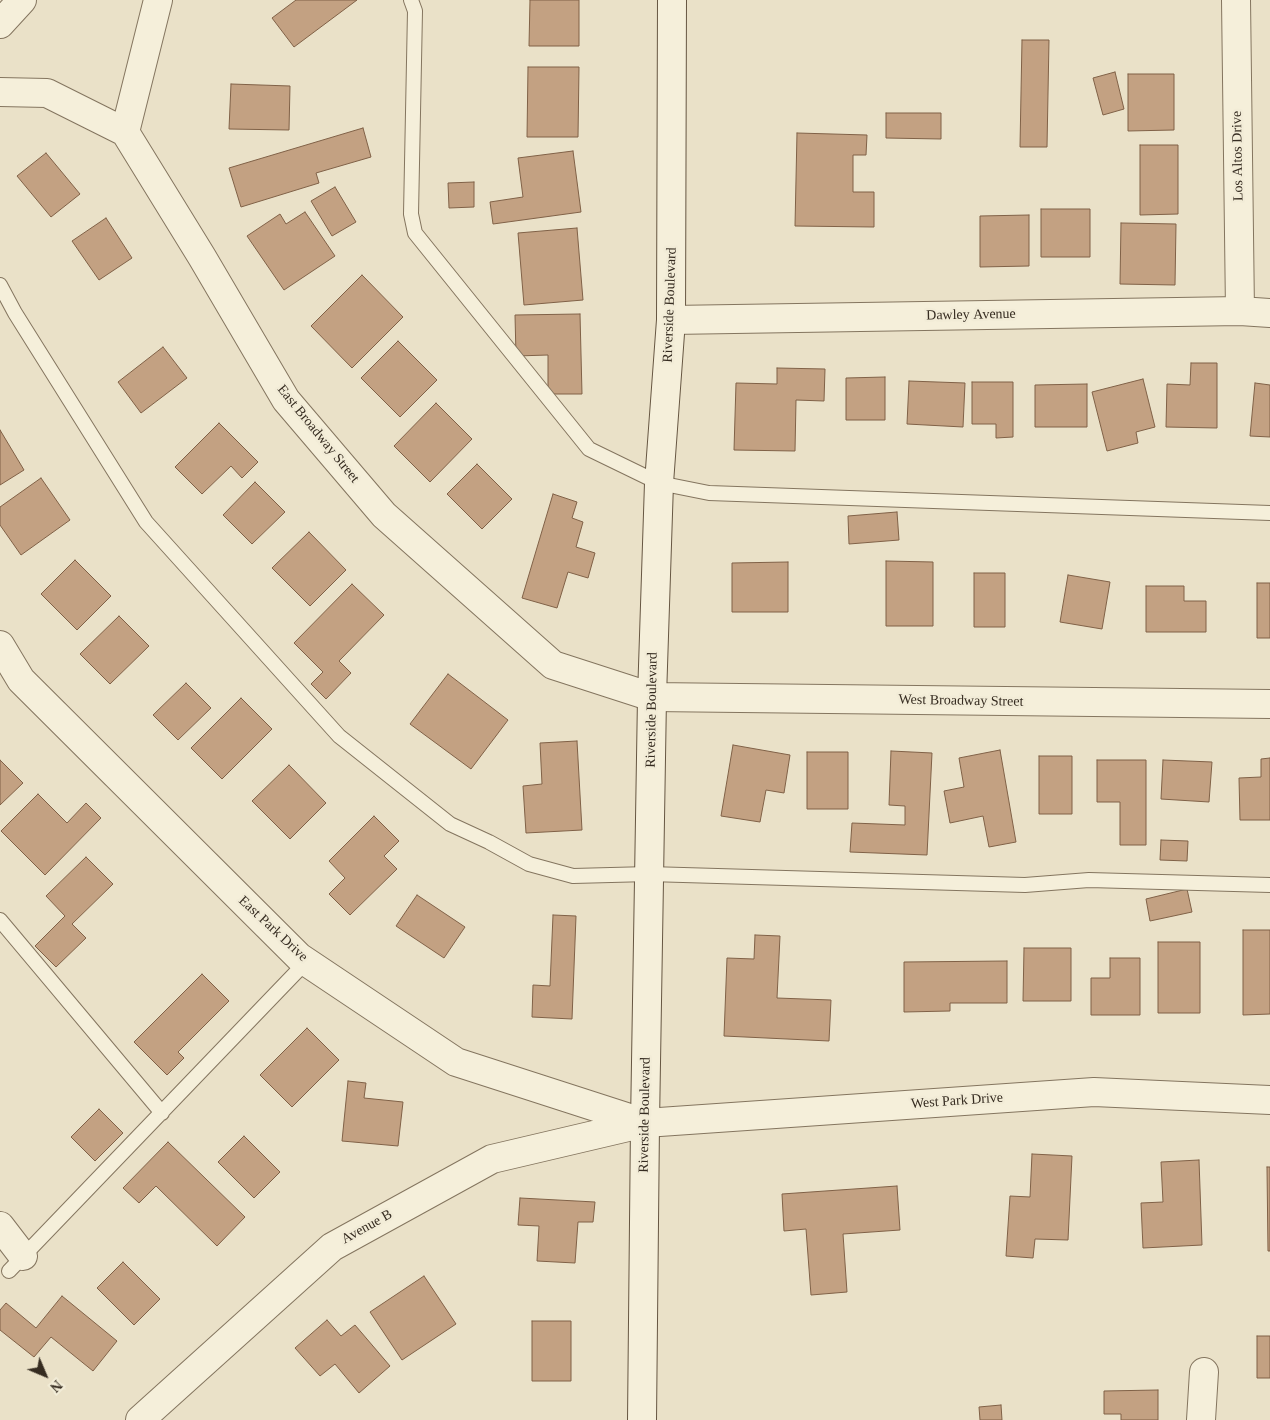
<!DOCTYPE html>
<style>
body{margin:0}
#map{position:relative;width:1270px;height:1420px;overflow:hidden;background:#eae1c8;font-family:"Times New Roman",serif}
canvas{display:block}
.north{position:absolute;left:20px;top:1350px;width:50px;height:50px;-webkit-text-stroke:4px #f2ecd7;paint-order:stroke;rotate:135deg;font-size:14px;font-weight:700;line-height:20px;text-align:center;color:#362c21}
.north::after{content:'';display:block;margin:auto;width:18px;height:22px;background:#362c21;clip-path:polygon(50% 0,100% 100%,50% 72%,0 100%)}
</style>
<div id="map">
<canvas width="1270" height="1420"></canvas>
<div class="north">N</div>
</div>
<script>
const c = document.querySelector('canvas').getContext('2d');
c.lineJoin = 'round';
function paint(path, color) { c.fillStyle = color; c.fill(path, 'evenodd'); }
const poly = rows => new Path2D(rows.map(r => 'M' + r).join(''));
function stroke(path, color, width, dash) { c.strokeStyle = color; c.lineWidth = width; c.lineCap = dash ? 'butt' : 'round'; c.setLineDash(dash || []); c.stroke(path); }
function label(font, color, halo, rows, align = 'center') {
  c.font = font + ' "Times New Roman",serif'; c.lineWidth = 5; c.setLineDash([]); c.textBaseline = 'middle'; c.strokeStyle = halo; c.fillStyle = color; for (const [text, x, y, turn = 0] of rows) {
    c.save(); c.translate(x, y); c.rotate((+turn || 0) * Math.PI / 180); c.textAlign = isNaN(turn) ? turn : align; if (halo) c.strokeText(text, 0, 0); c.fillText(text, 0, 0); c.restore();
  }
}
const building = poly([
 [296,0,357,0,294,47,272,18,296,0],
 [530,0,579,0,579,46,529,46,530,0],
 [1022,40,1049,40,1047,147,1020,147,1022,40],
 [528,67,579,67,578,137,527,137,528,67],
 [1115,72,1124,109,1103,115,1093,78,1115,72],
 [1128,74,1174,74,1174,130,1128,131,1128,74],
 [231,84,290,86,289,130,229,129,231,84],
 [886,113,941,113,941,139,886,138,886,113],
 [363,128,371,157,316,173,319,183,241,207,229,168,363,128],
 [797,133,867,135,866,155,853,155,853,192,874,192,874,227,795,226,797,133],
 [1140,145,1178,145,1178,214,1140,215,1140,145],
 [573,151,581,212,493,224,490,202,523,197,518,158,573,151],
 [46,153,80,194,51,217,17,176,46,153],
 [474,182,474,207,449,208,448,183,474,182],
 [335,187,356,222,332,236,311,201,335,187],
 [1041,209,1090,209,1090,257,1041,257,1041,209],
 [305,212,335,256,284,290,247,236,280,214,286,224,305,212],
 [1029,215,1029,266,980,267,980,216,1029,215],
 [106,218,132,258,99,280,72,241,106,218],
 [1121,223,1176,224,1175,285,1120,284,1121,223],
 [577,228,583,300,524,305,518,233,577,228],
 [362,275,403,317,352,368,311,326,362,275],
 [580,314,582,394,548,394,548,355,516,356,515,315,580,314],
 [398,341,437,380,400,417,361,378,398,341],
 [163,347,187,378,141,413,118,382,163,347],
 [1191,363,1217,363,1217,428,1166,427,1167,384,1190,385,1191,363],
 [777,368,825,369,824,401,796,400,795,451,734,450,736,383,777,384,777,368],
 [885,377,885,420,846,420,846,378,885,377],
 [1143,379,1155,427,1136,432,1138,443,1107,451,1092,392,1143,379],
 [909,381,965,383,963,427,907,424,909,381],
 [972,382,1013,382,1013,437,996,438,996,424,972,424,972,382],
 [1255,383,1270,385,1270,437,1250,436,1255,383],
 [1087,384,1087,427,1035,427,1035,385,1087,384],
 [436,403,472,439,430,482,394,446,436,403],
 [219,423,258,462,242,478,231,466,202,494,175,467,219,423],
 [0,430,24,470,0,485,0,430],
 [477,464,512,499,482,529,447,494,477,464],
 [41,478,70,520,21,555,0,525,0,507,41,478],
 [255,482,285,512,252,544,223,515,255,482],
 [553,494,577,502,572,518,583,522,576,547,595,553,588,578,568,572,557,608,522,598,553,494],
 [897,512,899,540,849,544,848,516,897,512],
 [309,532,346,570,310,606,272,568,309,532],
 [75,560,111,596,77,630,41,594,75,560],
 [886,561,933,562,933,626,886,626,886,561],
 [788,562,788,612,732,612,732,563,788,562],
 [974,573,1005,573,1005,627,974,627,974,573],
 [1068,575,1110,582,1102,629,1060,622,1068,575],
 [1257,583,1270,583,1270,638,1257,638,1257,583],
 [352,584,384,615,339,661,351,673,326,699,311,684,323,672,294,643,352,584],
 [1146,586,1184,586,1184,601,1206,601,1206,632,1146,632,1146,586],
 [119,616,149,646,110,684,80,654,119,616],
 [448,674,508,720,471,769,410,724,448,674],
 [186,683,211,708,178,740,153,715,186,683],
 [241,698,272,729,222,779,191,748,241,698],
 [577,741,582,830,526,833,523,786,542,784,540,743,577,741],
 [733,745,790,755,784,793,766,790,760,822,721,816,733,745],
 [1000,750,1016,842,989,847,983,816,950,823,944,791,964,787,959,758,1000,750],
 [891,751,932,753,927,855,850,852,852,823,905,825,905,806,889,805,891,751],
 [807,752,848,752,848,809,807,809,807,752],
 [1039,756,1072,756,1072,814,1039,814,1039,756],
 [1270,758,1270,820,1240,820,1239,778,1261,777,1261,759,1270,758],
 [0,760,23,783,0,805,0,760],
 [1097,760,1146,760,1146,845,1120,845,1120,802,1097,802,1097,760],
 [1163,760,1212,762,1209,802,1161,799,1163,760],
 [289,765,326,803,290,839,252,801,289,765],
 [38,794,67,823,86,803,101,818,45,875,1,831,38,794],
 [374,816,399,841,384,856,397,869,350,915,329,894,345,878,329,861,374,816],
 [1161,840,1188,841,1187,861,1160,860,1161,840],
 [86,857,113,884,72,924,86,938,56,967,35,946,65,916,46,896,86,857],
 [1187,889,1192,912,1150,921,1146,899,1187,889],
 [417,895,465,927,444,958,396,926,417,895],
 [553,915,576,916,572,1019,532,1017,533,985,550,986,553,915],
 [1243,930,1270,930,1270,1014,1243,1015,1243,930],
 [755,935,780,936,777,998,831,1000,829,1041,724,1036,727,958,754,959,755,935],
 [1158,942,1200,942,1200,1013,1158,1013,1158,942],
 [1024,948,1071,948,1071,1001,1023,1001,1024,948],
 [1110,958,1140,958,1140,1015,1091,1015,1091,978,1110,978,1110,958],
 [1007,961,1007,1003,950,1003,950,1011,904,1012,904,962,1007,961],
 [202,974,229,1001,178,1052,184,1058,167,1075,134,1042,202,974],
 [307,1028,339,1060,292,1107,260,1075,307,1028],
 [348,1081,366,1083,364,1098,403,1102,398,1146,342,1141,348,1081],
 [99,1109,123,1133,95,1161,71,1137,99,1109],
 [244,1136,280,1172,254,1198,218,1162,244,1136],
 [168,1142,245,1217,217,1246,156,1186,139,1203,123,1188,168,1142],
 [1032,1154,1072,1156,1068,1240,1035,1239,1033,1258,1006,1256,1010,1196,1030,1197,1032,1154],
 [1199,1160,1202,1245,1143,1248,1141,1203,1163,1202,1161,1162,1199,1160],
 [1267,1167,1270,1167,1270,1251,1268,1251,1267,1167],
 [897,1186,900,1230,843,1234,847,1292,811,1295,806,1229,784,1231,782,1194,897,1186],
 [520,1198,595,1202,593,1222,578,1222,575,1263,537,1261,539,1226,518,1225,520,1198],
 [123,1262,160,1299,134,1325,97,1288,123,1262],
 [424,1276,456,1324,402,1360,370,1312,424,1276],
 [62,1296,117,1341,93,1371,51,1337,34,1357,0,1330,0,1310,6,1303,36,1328,62,1296],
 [327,1320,341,1336,355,1325,390,1366,359,1393,335,1364,320,1376,295,1348,327,1320],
 [532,1321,571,1321,571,1381,532,1381,532,1321],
 [1257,1336,1270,1336,1270,1378,1257,1378,1257,1336],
 [1158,1390,1158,1420,1121,1420,1121,1414,1104,1414,1104,1391,1158,1390],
 [1001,1405,1002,1420,980,1420,979,1407,1001,1405]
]);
paint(building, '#c3a182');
stroke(building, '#806147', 1);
const lane = poly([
 [411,0,415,11,411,214,415,233,589,449,659,483,709,493,1270,513],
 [0,285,15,313,146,522,339,736,450,824,489,842,529,864,573,876,649,874,1025,885,1089,880,1270,885],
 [0,920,162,1113],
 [9,1271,306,962]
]);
const street = poly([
 [158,0,125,132,202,257,286,400,384,515,553,665,652,697,1270,704],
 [1236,0,1240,311],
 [0,24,22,0],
 [0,92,47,93,125,132],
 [671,320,1240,311,1270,313],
 [0,645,21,680,299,957,456,1062,645,1123],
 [0,1226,23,1256],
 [140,1420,332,1247,492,1159,645,1123,1094,1092,1270,1100],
 [1201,1420,1204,1372]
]);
const secondary = poly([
 [642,1420,645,1123,652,697,659,483,671,320,672,0]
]);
stroke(lane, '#84755f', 16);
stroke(street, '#84755f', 30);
stroke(secondary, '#665642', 30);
stroke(lane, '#f5efda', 14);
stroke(street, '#f5efda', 28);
stroke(secondary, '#f5efda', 28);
label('14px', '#362c21', '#f2ecd7', [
 ["Los Altos Drive",1238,156,-91],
 ["Riverside Boulevard",670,305,-88],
 ["Dawley Avenue",971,315,-1],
 ["East Broadway Street",318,434,51],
 ["West Broadway Street",961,701,1],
 ["Riverside Boulevard",652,710,-89],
 ["East Park Drive",273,929,43],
 ["West Park Drive",957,1101,-4],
 ["Riverside Boulevard",645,1115,-89],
 ["Avenue B",367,1227,-29]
]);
</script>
